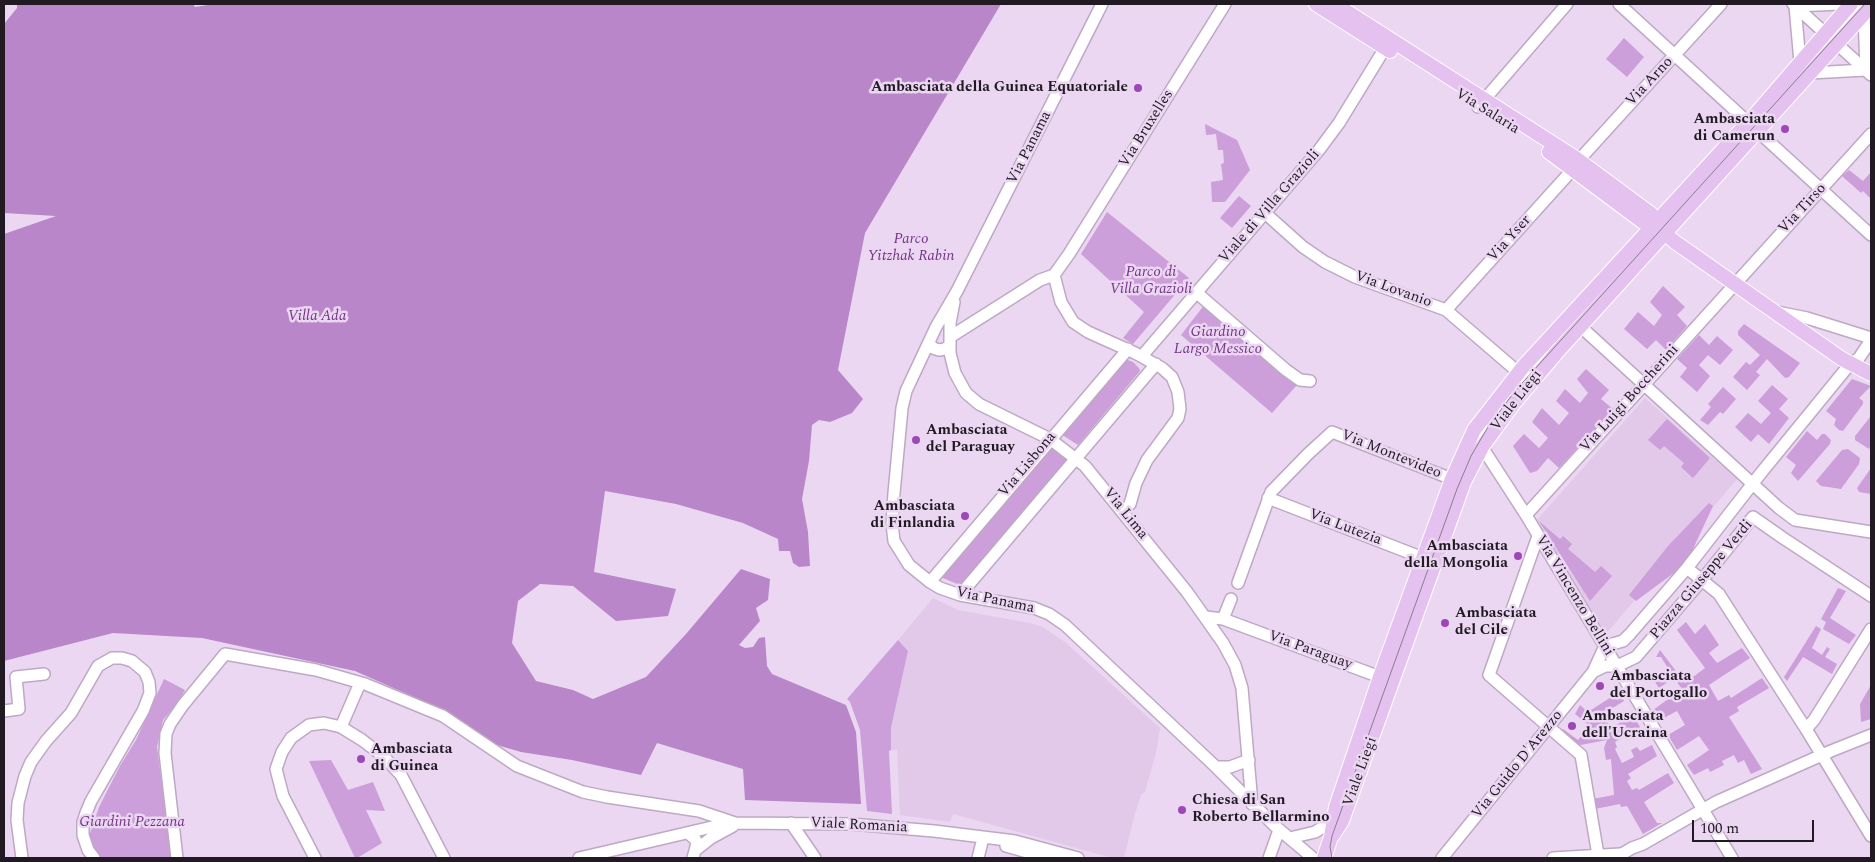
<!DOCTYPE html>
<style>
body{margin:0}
#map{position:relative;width:1875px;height:862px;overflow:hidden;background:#ebd7f2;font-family:Spectral,serif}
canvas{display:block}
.frame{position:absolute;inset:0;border:5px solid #211a23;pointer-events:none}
.scale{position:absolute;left:1692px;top:820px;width:122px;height:22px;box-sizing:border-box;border:2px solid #211a23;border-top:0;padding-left:6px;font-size:15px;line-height:18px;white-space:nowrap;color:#211a23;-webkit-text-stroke:4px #ebd7f2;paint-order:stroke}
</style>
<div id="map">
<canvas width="1875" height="862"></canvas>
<div class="frame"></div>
<div class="scale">100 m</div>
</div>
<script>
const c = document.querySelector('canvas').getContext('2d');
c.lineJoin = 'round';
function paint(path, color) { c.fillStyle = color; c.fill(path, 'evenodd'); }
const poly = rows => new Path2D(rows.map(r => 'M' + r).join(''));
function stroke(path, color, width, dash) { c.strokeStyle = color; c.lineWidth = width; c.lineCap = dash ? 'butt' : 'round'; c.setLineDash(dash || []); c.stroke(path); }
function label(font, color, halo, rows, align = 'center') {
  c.font = font + ' Spectral,serif'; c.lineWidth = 5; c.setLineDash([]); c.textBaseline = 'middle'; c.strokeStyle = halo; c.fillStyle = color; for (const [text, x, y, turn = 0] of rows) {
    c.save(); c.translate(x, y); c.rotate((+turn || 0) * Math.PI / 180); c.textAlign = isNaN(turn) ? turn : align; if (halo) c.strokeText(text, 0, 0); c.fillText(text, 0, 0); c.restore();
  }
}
paint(poly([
 [1645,398,1737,479,1606,634,1535,522],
 [933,598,958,610,1030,623,1043,627,1065,642,1160,728,1156,753,1145,792,1141,795,1135,814,1124,858,1112,858,953,814,950,822,900,815,897,750,891,750,891,728,908,651,898,640]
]), '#e2c9ea');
paint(poly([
 [1624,38,1644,57,1627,77,1606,59],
 [1205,124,1237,140,1250,170,1225,202,1212,202,1211,182,1223,180,1221,164,1224,163,1223,150,1218,150,1216,134,1206,135],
 [1849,170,1863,181,1871,172,1871,199,1863,191,1861,193,1842,176],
 [1239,196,1251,206,1232,228,1220,218],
 [1107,212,1189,278,1133,344,1123,338,1144,312,1081,254],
 [1663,286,1685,307,1677,315,1687,326,1666,350,1656,340,1647,349,1624,329,1638,312,1654,326,1662,315,1650,302],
 [1205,304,1297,385,1272,413,1181,335],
 [1744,324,1800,363,1789,377,1785,378,1767,359,1756,372,1760,375,1747,390,1733,377,1746,362,1750,365,1760,355,1738,335,1738,331],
 [1699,335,1709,345,1717,336,1733,350,1720,365,1708,355,1699,365,1710,376,1697,392,1680,377,1687,368,1677,359],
 [1125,359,1133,362,1139,368,1140,371,1078,445,1061,434],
 [1586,369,1609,390,1601,399,1613,409,1559,468,1548,458,1537,471,1530,473,1513,446,1524,434,1539,448,1548,438,1532,422,1542,408,1559,425,1569,413,1556,401,1565,389,1580,403,1588,393,1577,379],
 [1852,379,1871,386,1859,398,1863,401,1863,404,1843,431,1839,430,1834,425,1836,419,1826,411],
 [1772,385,1788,399,1779,409,1789,418,1769,444,1758,434,1751,442,1735,427,1748,413,1761,424,1771,413,1758,401],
 [1723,387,1736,399,1723,414,1720,412,1708,425,1700,420,1711,407,1708,404],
 [1871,416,1871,445,1869,449,1855,440,1855,436],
 [1667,419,1710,458,1693,478,1681,467,1684,463,1664,446,1660,450,1648,440],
 [1807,431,1817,440,1822,434,1825,434,1831,440,1830,444,1798,481,1791,473,1796,465,1786,457],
 [1050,446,1070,459,962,586,938,576],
 [1848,449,1860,458,1859,464,1841,489,1821,486,1816,481,1842,450],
 [1871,468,1871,494,1859,492,1857,488],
 [1709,503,1713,506,1686,564,1636,601,1629,595,1668,546],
 [1539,521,1560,539,1563,536,1572,544,1568,549,1595,572,1601,566,1612,576,1590,601],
 [1838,588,1846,591,1830,618,1856,635,1849,644,1823,629,1826,622,1821,619],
 [1686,622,1695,634,1705,624,1719,645,1709,653,1717,663,1742,648,1750,658,1709,685,1718,701,1729,695,1731,698,1762,678,1769,688,1737,707,1739,711,1729,717,1762,769,1751,774,1744,760,1738,763,1734,755,1722,761,1724,765,1710,772,1708,768,1694,775,1687,765,1709,750,1699,736,1677,750,1668,735,1685,725,1677,711,1660,720,1653,710,1682,689,1674,678,1659,688,1655,682,1669,670,1661,657,1656,657,1660,650,1685,683,1705,668,1677,630],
 [1816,626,1821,629,1812,648,1822,655,1827,647,1830,649,1825,657,1837,664,1832,674,1803,657,1787,681,1784,677],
 [898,640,908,651,891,728,891,750,889,751,892,814,867,811,860,730,850,702,847,699],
 [164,679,185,690,178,702,163,720,157,747,172,858,99,858,94,852,89,836,99,807,120,766,136,740],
 [1871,685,1871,719,1861,722,1860,704],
 [1619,692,1624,701,1603,714,1611,728,1633,715,1640,727,1615,742,1617,747,1615,749,1622,763,1634,757,1631,750,1637,747,1640,751,1652,745,1657,756,1628,774,1631,778,1627,781,1632,790,1637,788,1639,790,1668,773,1674,783,1644,802,1657,823,1662,823,1643,834,1627,806,1621,807,1620,804,1595,809,1592,799,1614,795,1611,759,1606,760,1604,748,1607,740,1575,746,1559,732,1563,729,1578,740,1590,726,1575,714,1580,705,1588,712],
 [331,760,348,790,373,782,385,811,366,810,382,843,357,858,355,858,309,761]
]), '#cc9eda');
paint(poly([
 [17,4,193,4,195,7,214,4,1001,4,865,233,838,370,863,399,852,413,830,422,819,420,812,425,809,461,802,499,808,532,810,566,799,567,793,563,790,551,779,551,778,539,743,523,676,504,605,491,594,572,676,589,668,616,616,621,573,586,540,584,518,601,512,643,536,681,573,690,593,699,646,677,686,634,741,569,770,579,768,600,756,608,760,621,739,645,745,648,753,647,759,638,765,637,767,666,772,674,846,705,856,732,861,804,745,800,743,769,657,743,641,775,572,760,521,752,497,745,476,734,425,702,355,671,202,638,113,633,4,661,4,234,56,216,4,213,4,24,17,8]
]), '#b986c9');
const minor = poly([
 [1102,4,957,291,936,327,906,391,902,408,894,493,892,524,894,541,909,565,930,582,940,588,960,595,1034,608,1049,614,1065,625,1216,767,1275,826,1313,858],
 [1619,4,1871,235],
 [1793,4,1871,75],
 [1795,6,1800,62],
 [1795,6,1840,4],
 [1864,14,1866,70],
 [1810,73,1866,70],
 [1478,107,1567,4],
 [1579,160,1721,4],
 [1265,213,1303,247,1325,262,1355,277,1446,310,1518,372],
 [1054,275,1061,302,1073,322,1088,332,1135,353,1162,368,1172,377,1178,392,1180,409,1178,418,1147,460,1136,483,1130,504,1123,512],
 [1197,293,1286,370,1300,380,1310,381],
 [954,302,950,323,950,353,955,373,966,393,979,404,1050,439,1085,466,1187,592,1223,643,1235,665,1242,688,1252,804],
 [1446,310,1573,169],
 [1777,312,1807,318,1871,338],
 [1580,326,1779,508,1795,520,1871,532],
 [950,337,1040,280,1054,275,1069,254,1225,4],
 [929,343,933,348,939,350,945,349,950,345],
 [1142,356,1319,150,1339,123,1385,48],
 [1477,443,1482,447,1526,515,1732,858],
 [1268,498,1423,558],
 [1526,515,1871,134],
 [1538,536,1489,675,1581,755,1598,855],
 [1687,568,1719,594,1806,729,1871,836],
 [930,582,1128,349],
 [1238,583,1271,492,1308,454,1332,432,1452,479],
 [960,595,1156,364],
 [1206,617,1223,619,1380,677],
 [1223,619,1231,599],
 [1605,646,1623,641,1630,634,1687,568,1761,473,1850,364,1859,358,1871,340],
 [1593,672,1605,666,1617,666,1636,657,1702,580,1753,517,1783,538,1871,596],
 [4,711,19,709,16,677,44,674],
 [341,727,360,683],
 [1806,729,1814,720,1871,629],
 [1216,767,1230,767,1249,760],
 [791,823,815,858],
 [688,833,695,839,697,843,693,858],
 [1290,838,1315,832,1333,821],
 [1006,846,1048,858],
 [697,849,711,838,733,826],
 [22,858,17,820,18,803,25,776,31,762,46,741,71,713,98,666,112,658,122,658,132,661,145,672,149,682,150,693,143,711,91,801,86,813,83,822,83,835,88,850,94,858],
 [177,858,165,753,166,734,170,724,183,705,225,654,316,670,365,684,443,716,517,766,583,792,607,797,699,811,735,823],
 [315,858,283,796,276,769,282,752,291,738,309,725,324,723,341,727,362,740,383,756,401,775,444,858],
 [579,858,712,827,735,823,851,824,934,831,1015,841,1078,858],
 [978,858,983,838],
 [1269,858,1279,830],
 [1442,858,1593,672,1605,646],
 [1553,858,1620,854],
 [1615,858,1632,848,1643,844,1716,802,1831,751,1871,735]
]);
const major = poly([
 [1316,4,1390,51],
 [1335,4,1574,157,1651,214,1655,225,1675,242,1842,359,1871,374],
 [1549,152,1643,222,1655,225],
 [1333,835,1342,821,1464,482,1482,447,1514,403,1557,352,1871,6],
 [1324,858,1331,837,1336,807,1380,677,1452,479,1474,430,1523,367,1754,116,1851,4]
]);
stroke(minor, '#bda9c3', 14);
stroke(major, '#fff', 16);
stroke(minor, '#fff', 11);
stroke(major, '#e4c1ef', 14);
stroke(poly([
 [1332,858,1330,847,1332,836,1457,489,1471,456,1488,427,1515,391,1865,4]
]), '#8b7e90', 1);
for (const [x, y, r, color] of [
 [1138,88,5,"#9d48b6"],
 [1785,129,5,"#9d48b6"],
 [916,440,5,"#9d48b6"],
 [965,516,5,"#9d48b6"],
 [1518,556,5,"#9d48b6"],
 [1445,623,5,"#9d48b6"],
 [1600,686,5,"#9d48b6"],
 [1572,726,5,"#9d48b6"],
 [361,759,5,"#9d48b6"],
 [1182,810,5,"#9d48b6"]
]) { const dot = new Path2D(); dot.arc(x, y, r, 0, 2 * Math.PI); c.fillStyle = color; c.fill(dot); stroke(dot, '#ebd7f2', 2); }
label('15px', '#211a23', '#ebd7f2', [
 ["Via Arno",1650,82,-47],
 ["Via Salaria",1487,112,32],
 ["Via Bruxelles",1147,129,-58],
 ["Via Panama",1030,148,-63],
 ["Viale di Villa Grazioli",1270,207,-49],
 ["Via Tirso",1803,209,-47],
 ["Via Yser",1510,239,-48],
 ["Via Lovanio",1393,290,20],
 ["Via Luigi Boccherini",1630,399,-48],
 ["Viale Liegi",1517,401,-52],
 ["Via Montevideo",1391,455,22],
 ["Via Lisbona",1028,465,-50],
 ["Via Lima",1125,514,51],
 ["Via Lutezia",1345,528,21],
 ["Piazza Giuseppe Verdi",1702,580,-50],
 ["Via Vincenzo Bellini",1574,596,59],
 ["Via Panama",995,601,12],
 ["Via Paraguay",1310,651,20],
 ["Via Guido D'Arezzo",1518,765,-51],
 ["Viale Liegi",1361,772,-70],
 ["Viale Romania",859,826,3]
]);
label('bold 15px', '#211a23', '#ebd7f2', [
 ["Ambasciata della Guinea Equatoriale",1128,88,"right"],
 ["Ambasciata",1775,120,"right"],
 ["di Camerun",1775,137,"right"],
 ["Ambasciata",926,431],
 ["del Paraguay",926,448],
 ["Ambasciata",955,507,"right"],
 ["di Finlandia",955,524,"right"],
 ["Ambasciata",1508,547,"right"],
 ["della Mongolia",1508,564,"right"],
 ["Ambasciata",1455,614],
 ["del Cile",1455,631],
 ["Ambasciata",1610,677],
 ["del Portogallo",1610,694],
 ["Ambasciata",1582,717],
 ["dell'Ucraina",1582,734],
 ["Ambasciata",371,750],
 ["di Guinea",371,767],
 ["Chiesa di San",1192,801],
 ["Roberto Bellarmino",1192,818]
], 'left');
label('italic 15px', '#753587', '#ebd7f2', [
 ["Parco",911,240],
 ["Yitzhak Rabin",911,257],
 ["Parco di",1151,273],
 ["Villa Grazioli",1151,290],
 ["Villa Ada",317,317],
 ["Giardino",1218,333],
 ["Largo Messico",1218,350],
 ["Giardini Pezzana",132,823]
]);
</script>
